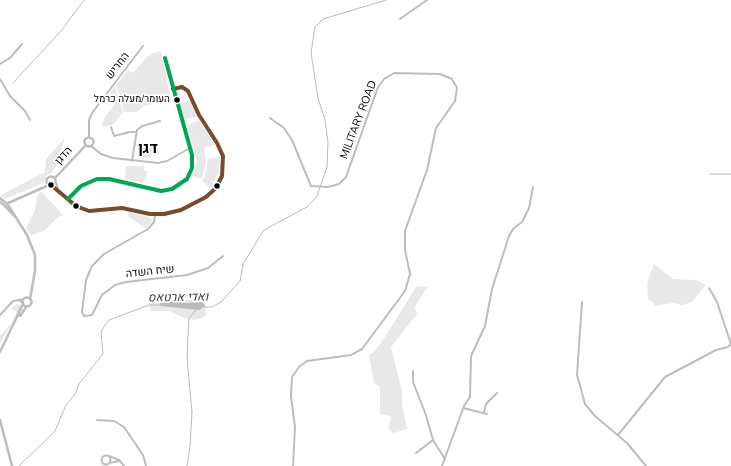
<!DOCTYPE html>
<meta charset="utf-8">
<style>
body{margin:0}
canvas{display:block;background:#fff}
</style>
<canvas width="731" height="466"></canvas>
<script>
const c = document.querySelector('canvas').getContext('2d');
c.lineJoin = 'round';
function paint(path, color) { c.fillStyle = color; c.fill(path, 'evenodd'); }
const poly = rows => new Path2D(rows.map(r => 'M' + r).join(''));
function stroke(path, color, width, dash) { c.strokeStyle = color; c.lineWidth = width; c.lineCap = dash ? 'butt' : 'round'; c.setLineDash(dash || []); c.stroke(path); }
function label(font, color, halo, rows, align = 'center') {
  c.font = font + ' "Nunito Sans",Heebo,sans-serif'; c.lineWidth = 3.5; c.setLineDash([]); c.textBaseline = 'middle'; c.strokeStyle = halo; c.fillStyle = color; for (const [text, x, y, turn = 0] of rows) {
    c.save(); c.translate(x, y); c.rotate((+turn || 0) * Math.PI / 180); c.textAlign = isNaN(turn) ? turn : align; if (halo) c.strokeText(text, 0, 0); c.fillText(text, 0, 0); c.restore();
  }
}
paint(poly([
 [161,51,171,100,144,106,137,112,124,112,116,85,128,70,133,73,150,54],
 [115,86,123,112,114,124,102,127,103,120,116,102,115,99,109,94],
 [191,101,198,116,183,120,178,104],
 [199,120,215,145,204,147,206,162,202,179,193,176,197,162,196,155,187,125],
 [65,138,56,165,52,173,46,175,46,178,43,183,5,199,1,195,45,172,46,159],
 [139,145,153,147,151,158,138,157],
 [220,157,219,172,210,188,202,181,205,176,208,159],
 [126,166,144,166,144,171,148,171,143,183,125,179],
 [41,191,63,215,57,218,44,231,31,235,26,228,35,210,37,197],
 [129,212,151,218,152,221,146,229,128,216],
 [654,264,673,279,696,280,706,285,692,302,682,305,673,303,655,306,654,303,648,299,647,283],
 [428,286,415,307,417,314,391,347,402,392,402,405,407,429,393,433,388,428,391,418,389,415,380,414,380,387,374,383,369,355,374,352,385,337,416,287],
 [205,297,206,316,201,318,194,320,184,318,169,311,151,311,149,303,158,300,194,300],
 [18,303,21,307,0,344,0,336,12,322,17,312,11,309]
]), '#e8e8e8');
paint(poly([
 [180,301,186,303,201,302,205,305,204,307,199,310,160,306,160,303]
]), '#bababa');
stroke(poly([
 [13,83,61,31,84,0],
 [710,174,731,174],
 [205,307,212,307,221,302,240,281,243,264,264,230,307,207,317,196,327,167,328,142,325,120,318,98,311,53,315,27,323,19,386,0],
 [19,466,55,431,66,405,75,394,79,384,103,354,101,331,109,320,149,305,160,305],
 [187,466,190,446,192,412,187,358,188,335,189,318,197,309]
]), '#bababa', 1);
stroke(poly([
 [400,19,427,0],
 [0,64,10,58,22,44],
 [0,79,10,96,25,111,30,120],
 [270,118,284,128,292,140,311,186,328,187,339,184,346,177,378,87,384,79,394,73,440,74,452,79,457,88,455,101,436,128,427,170,405,231,405,250,410,274,405,291,362,349,351,355,307,361,299,367,292,377,291,396,295,427,293,466],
 [111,127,114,136,130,132,135,132],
 [89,138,89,120,92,113,143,46],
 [91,146,101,154,113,158,158,163,167,161,190,148],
 [132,161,137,130,142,126,160,121],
 [56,182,58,189],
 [51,185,76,206,89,211,122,208,150,214,164,214,181,210,206,197,216,188,222,176,223,156,217,143,199,115,188,91,182,87,173,89],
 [68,199,81,186,97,179,109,179,161,191,172,189,187,179,192,168,192,155,165,58],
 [155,214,154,222,148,229,104,254,92,266,86,280,82,312,84,316,92,315,102,295,115,285,126,282,187,275,208,268,223,256],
 [18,300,23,303],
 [582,302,577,375,585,404,595,416,627,443,646,466],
 [0,315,13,301,24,299],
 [413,371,413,382,426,415,433,440,445,459],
 [463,408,487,414],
 [484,412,486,404,497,393],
 [97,420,114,421,124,427,143,455,146,466],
 [618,435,665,377,716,350,728,347,731,344,717,302,709,288],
 [416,453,433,440],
 '101.5 460a4.5 4.5 0 1 1 9 0a4.5 4.5 0 1 1-9 0Z',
 [109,456,119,460,124,466],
 [109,463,119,461],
 [442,466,464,406,470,397,471,356,485,326,492,289,509,236,513,229,522,222,529,208,533,187]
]), '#bdbdbd', 2);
stroke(poly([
 '84.5 142a4.5 4.5 0 1 1 9 0a4.5 4.5 0 1 1-9 0Z',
 '46.5 181a4.5 4.5 0 1 1 9 0a4.5 4.5 0 1 1-9 0Z',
 [55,178,86,145],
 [6,204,49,185],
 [8,205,27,235,35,255,35,271,30,299],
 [5,206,14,216],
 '22.5 302a4.5 4.5 0 1 1 9 0a4.5 4.5 0 1 1-9 0Z',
 [20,316,27,306],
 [0,352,23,304],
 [0,420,12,466]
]), '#bdbdbd', 2.5);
stroke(poly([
 [0,198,8,205],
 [0,202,5,206]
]), '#bfbfbf', 2.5);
stroke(poly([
 [51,185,76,206,89,211,122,208,150,214,164,214,181,210,206,197,216,188,222,176,223,156,217,143,199,115,188,91,182,87,173,89]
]), '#7a4b2a', 4);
stroke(poly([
 [68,199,81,186,97,179,109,179,161,191,172,189,187,179,192,168,192,155,165,58]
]), '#00a651', 4);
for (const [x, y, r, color] of [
 [177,100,3.5,"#000"],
 [51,185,3.5,"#000"],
 [217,186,3.5,"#000"],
 [76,206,3.5,"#000"]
]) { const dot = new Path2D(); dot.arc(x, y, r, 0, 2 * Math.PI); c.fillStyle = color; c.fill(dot); stroke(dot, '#fff', 1.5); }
label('10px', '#000', '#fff', [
 ["העומר/מעלה כרמל",170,100]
], 'right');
label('11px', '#000', '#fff', [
 ["החריש",118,66,-52],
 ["MILITARY ROAD",359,120,-69],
 ["הדגן",64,156,-48],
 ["שיח השדה",150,272,-6]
]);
label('italic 12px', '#3e3e3e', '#fff', [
 ["ואדי ארטאס",178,298,-1]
]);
label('bold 15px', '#000', '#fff', [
 ["דגן",148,149]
]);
</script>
